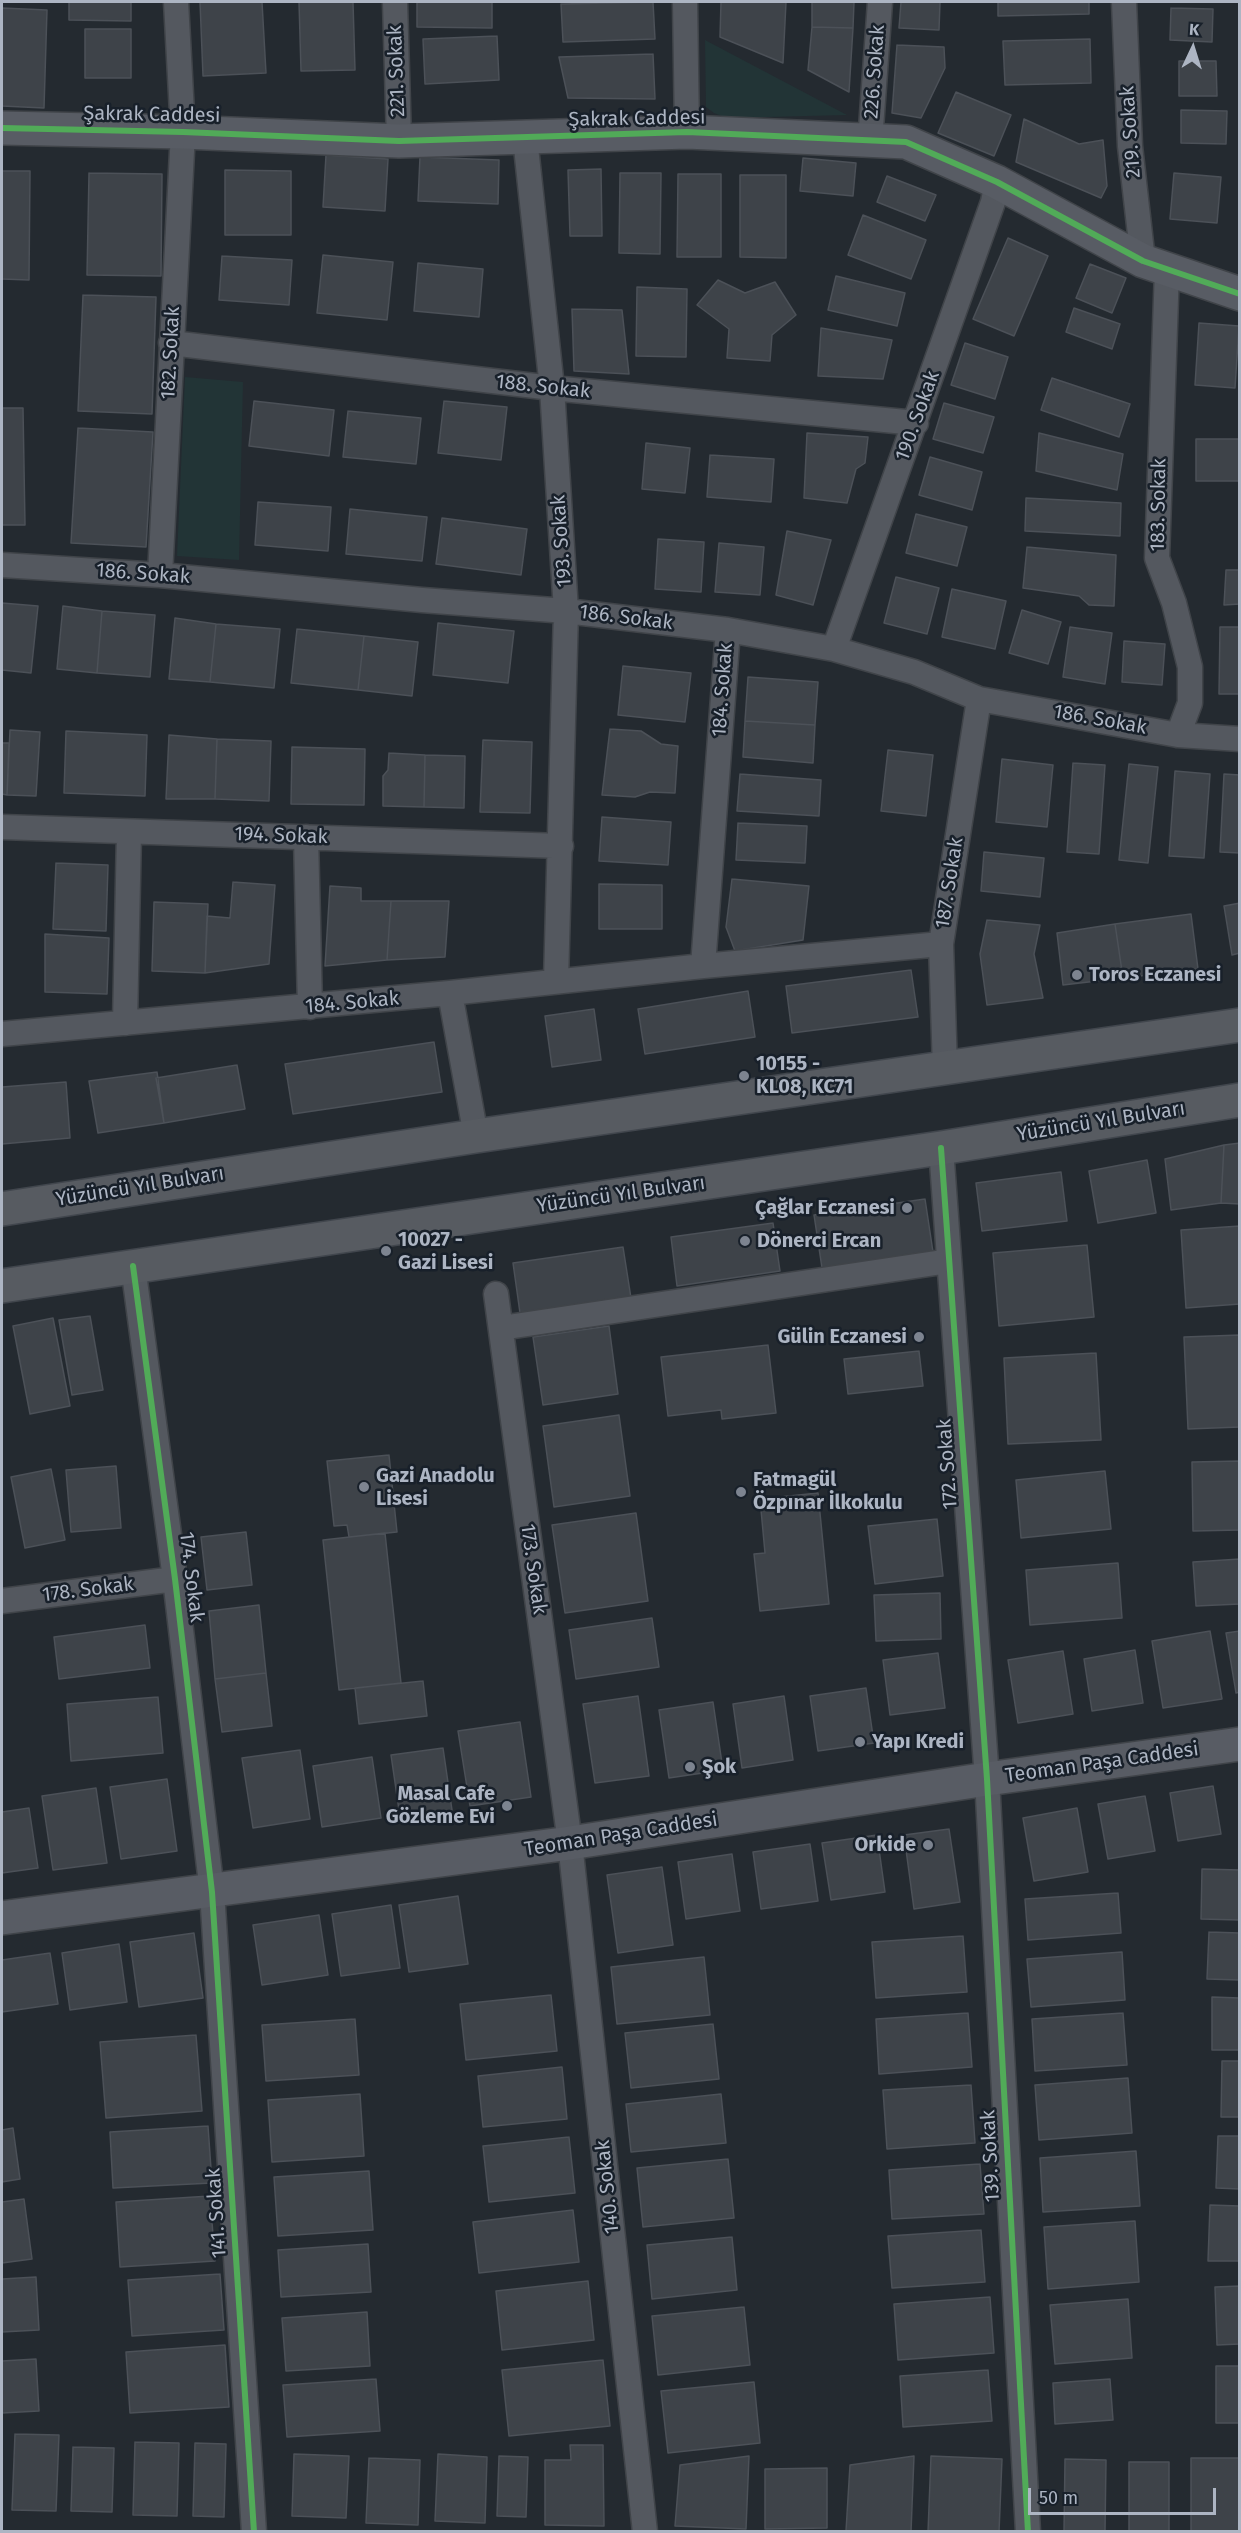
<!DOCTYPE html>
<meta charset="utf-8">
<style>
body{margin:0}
#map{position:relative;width:1241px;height:2533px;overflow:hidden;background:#242a30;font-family:"Fira Sans",sans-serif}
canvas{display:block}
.frame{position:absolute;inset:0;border:3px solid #adb5c3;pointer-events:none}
.north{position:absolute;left:1163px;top:18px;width:60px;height:60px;-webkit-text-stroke:4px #18202a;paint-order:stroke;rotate:4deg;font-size:16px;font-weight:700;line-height:24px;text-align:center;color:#adb5c3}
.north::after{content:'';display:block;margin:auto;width:21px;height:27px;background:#adb5c3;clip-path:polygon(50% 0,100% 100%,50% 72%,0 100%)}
.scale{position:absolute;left:1028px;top:2488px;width:188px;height:27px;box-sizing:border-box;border:3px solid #adb5c3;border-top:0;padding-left:8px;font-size:18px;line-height:21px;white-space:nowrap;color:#adb5c3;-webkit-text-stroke:4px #18202a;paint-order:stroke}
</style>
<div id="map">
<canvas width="1241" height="2533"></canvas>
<div class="frame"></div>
<div class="north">K</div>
<div class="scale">50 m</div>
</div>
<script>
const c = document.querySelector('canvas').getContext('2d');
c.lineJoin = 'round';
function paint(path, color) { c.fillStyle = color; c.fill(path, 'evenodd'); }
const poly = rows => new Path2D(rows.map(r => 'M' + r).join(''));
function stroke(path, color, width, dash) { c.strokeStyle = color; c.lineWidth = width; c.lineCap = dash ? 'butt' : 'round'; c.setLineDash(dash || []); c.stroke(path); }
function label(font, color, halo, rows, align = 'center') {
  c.font = font + ' "Fira Sans",sans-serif'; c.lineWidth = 5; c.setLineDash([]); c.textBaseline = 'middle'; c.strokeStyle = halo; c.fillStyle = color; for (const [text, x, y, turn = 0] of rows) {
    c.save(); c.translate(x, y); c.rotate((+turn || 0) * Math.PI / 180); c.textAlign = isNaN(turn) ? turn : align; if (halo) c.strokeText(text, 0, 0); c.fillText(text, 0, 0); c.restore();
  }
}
paint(poly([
 [705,40,847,115,727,118,714,113,706,107],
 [185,377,243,382,239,560,177,556]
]), '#223436');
const building = poly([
 [69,2,131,2,131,21,69,20,69,2],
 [200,2,262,2,266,73,203,76,200,2],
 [299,2,353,2,355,70,301,71,299,2],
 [417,2,492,2,492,28,417,27,417,2],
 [653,2,655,39,563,42,561,4,653,2],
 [721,2,786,2,783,63,720,37,721,2],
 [812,2,854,2,853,28,812,27,812,2],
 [901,2,940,2,939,30,899,28,901,2],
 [998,2,1089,2,1089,14,998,16,998,2],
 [2,8,47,10,44,108,2,106,2,8],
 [1171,8,1213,9,1212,42,1170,40,1171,8],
 [812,27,853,28,849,92,808,70,812,27],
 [85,29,131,29,131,78,85,78,85,29],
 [497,36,499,80,425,84,423,39,497,36],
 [1090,39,1091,83,1005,85,1003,41,1090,39],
 [897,45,944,47,945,68,921,118,892,113,897,45],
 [653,54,655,99,568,98,559,57,653,54],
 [1179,61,1216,61,1217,96,1179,96,1179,61],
 [956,92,1011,115,994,156,938,133,956,92],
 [1181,110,1227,111,1226,144,1181,143,1181,110],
 [1024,119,1079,144,1103,140,1107,186,1101,198,1016,162,1024,119],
 [326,155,388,159,385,211,323,207,326,155],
 [420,157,499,160,498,204,418,201,420,157],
 [803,158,856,163,853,196,800,191,803,158],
 [601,169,602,236,570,236,568,170,601,169],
 [225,170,291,171,291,235,225,235,225,170],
 [2,171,30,171,29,280,2,279,2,171],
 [89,173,162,174,161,276,87,275,89,173],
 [620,173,661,173,660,254,619,253,620,173],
 [1174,173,1221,177,1217,223,1170,219,1174,173],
 [678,174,721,174,721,257,677,257,678,174],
 [740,175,786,175,786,258,740,257,740,175],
 [887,176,936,195,925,221,877,202,887,176],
 [863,215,926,240,911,279,848,255,863,215],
 [1008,238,1048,256,1014,336,973,319,1008,238],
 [323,255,393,262,387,320,317,313,323,255],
 [222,256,292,260,289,305,219,300,222,256],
 [418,263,483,269,479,317,414,311,418,263],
 [1090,264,1126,278,1112,313,1076,298,1090,264],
 [836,276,905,293,897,326,828,310,836,276],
 [718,280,745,293,775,282,796,315,772,335,770,361,727,358,729,329,697,305,718,280],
 [637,287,687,289,686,357,636,356,637,287],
 [83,295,156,297,152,414,78,411,83,295],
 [1074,308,1120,324,1112,349,1066,332,1074,308],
 [572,309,622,310,629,374,574,371,572,309],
 [1199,323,1239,326,1235,388,1195,385,1199,323],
 [821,328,892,340,883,379,818,376,821,328],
 [965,343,1008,357,995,399,951,385,965,343],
 [1052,378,1130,404,1119,437,1041,410,1052,378],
 [254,401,334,410,329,456,249,446,254,401],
 [444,401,507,407,501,460,438,453,444,401],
 [944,403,994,417,983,453,933,439,944,403],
 [2,408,23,408,25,525,2,525,2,408],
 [348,411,421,418,416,464,343,457,348,411],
 [78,428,153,432,146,547,71,543,78,428],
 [807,433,868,437,865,463,856,469,847,503,804,498,807,433],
 [1039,433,1123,454,1117,490,1036,471,1039,433],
 [1196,439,1240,439,1240,481,1196,481,1196,439],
 [646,443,690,448,685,493,642,489,646,443],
 [710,455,774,459,771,502,707,497,710,455],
 [930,457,982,472,972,510,919,495,930,457],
 [1026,498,1121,503,1120,536,1025,531,1026,498],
 [258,502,331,507,328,551,255,545,258,502],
 [350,509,427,517,422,561,346,554,350,509],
 [916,514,967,527,957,566,906,553,916,514],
 [442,518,527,529,521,575,436,564,442,518],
 [787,531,831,540,813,605,776,595,787,531],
 [658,539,704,542,701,592,655,589,658,539],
 [719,543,764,547,760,595,715,592,719,543],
 [1027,547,1116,555,1114,606,1089,605,1079,596,1023,588,1027,547],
 [1226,570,1240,570,1240,604,1224,605,1226,570],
 [896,577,939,588,927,634,884,623,896,577],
 [952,589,1006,601,995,649,942,637,952,589],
 [2,603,38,606,31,673,2,670,2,603],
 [63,606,102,611,97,673,57,669,63,606],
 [1022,610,1061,622,1048,664,1009,653,1022,610],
 [102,611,155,615,150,677,97,673,102,611],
 [175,618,216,624,210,682,169,679,175,618],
 [438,623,514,631,508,683,433,675,438,623],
 [216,624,280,629,274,688,210,682,216,624],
 [1070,627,1112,633,1105,684,1063,677,1070,627],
 [1220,627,1240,627,1240,694,1219,694,1220,627],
 [297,629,364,636,358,690,291,683,297,629],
 [364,636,418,642,412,696,358,690,364,636],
 [1124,641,1165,644,1162,685,1122,682,1124,641],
 [623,666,691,673,685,722,618,715,623,666],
 [748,677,818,682,815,725,745,721,748,677],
 [745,721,815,725,813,763,743,757,745,721],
 [610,729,641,731,661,744,678,746,675,793,650,792,635,797,602,795,610,729],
 [10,730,40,732,36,796,7,795,10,730],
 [66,731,147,735,145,796,64,793,66,731],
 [169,735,217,739,215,799,166,799,169,735],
 [217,739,271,741,269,801,215,799,217,739],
 [483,740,532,742,530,813,480,812,483,740],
 [2,743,9,743,7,795,2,794,2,743],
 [292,747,365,749,364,805,291,804,292,747],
 [888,750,933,755,926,816,881,811,888,750],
 [389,753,425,755,424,807,383,806,383,776,388,770,389,753],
 [425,755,465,756,464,808,424,807,425,755],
 [1002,759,1053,765,1047,827,996,822,1002,759],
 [1073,763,1105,765,1099,854,1067,852,1073,763],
 [1129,764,1158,767,1148,863,1119,860,1129,764],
 [1175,771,1210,774,1204,858,1169,856,1175,771],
 [740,774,821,780,819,816,737,811,740,774],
 [1224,774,1240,775,1240,853,1220,852,1224,774],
 [602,817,671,822,668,865,599,861,602,817],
 [738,823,807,826,805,863,736,860,738,823],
 [984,852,1044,858,1040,897,981,891,984,852],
 [56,863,108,865,106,931,53,929,56,863],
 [732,879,809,886,803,940,735,951,726,927,732,879],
 [233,882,275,885,269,964,205,973,207,916,230,918,233,882],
 [599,884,662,885,662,929,599,929,599,884],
 [330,886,361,888,361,901,391,901,387,960,325,966,330,886],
 [391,901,449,901,445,957,387,960,391,901],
 [154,902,208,904,205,973,152,971,154,902],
 [1240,903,1240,953,1232,955,1224,906,1240,903],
 [1191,914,1198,969,1123,978,1115,924,1191,914],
 [987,920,1040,925,1034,954,1043,998,987,1005,980,954,987,920],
 [1115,924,1123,978,1063,985,1057,933,1115,924],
 [45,934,109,938,107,994,45,992,45,934],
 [911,970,918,1017,792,1033,786,986,911,970],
 [748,991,755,1037,645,1054,638,1009,748,991],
 [594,1009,601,1060,552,1067,545,1016,594,1009],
 [434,1042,442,1092,293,1114,285,1064,434,1042],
 [237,1065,245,1109,164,1123,156,1078,237,1065],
 [157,1072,164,1123,98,1133,89,1081,157,1072],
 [66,1082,70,1138,2,1144,2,1087,66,1082],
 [1240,1143,1240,1204,1221,1203,1224,1145,1240,1143],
 [1224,1145,1221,1203,1171,1210,1165,1159,1224,1145],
 [1147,1160,1156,1213,1098,1223,1089,1171,1147,1160],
 [1061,1172,1067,1221,982,1231,976,1183,1061,1172],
 [925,1199,933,1252,822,1268,814,1215,925,1199],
 [773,1223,780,1271,677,1286,671,1237,773,1223],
 [1240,1226,1240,1304,1186,1308,1181,1230,1240,1226],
 [1087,1245,1094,1317,999,1326,993,1253,1087,1245],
 [623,1247,631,1298,520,1313,513,1263,623,1247],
 [90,1316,103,1390,72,1395,59,1320,90,1316],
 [53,1318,70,1406,30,1414,13,1326,53,1318],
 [609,1326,618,1394,543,1405,533,1337,609,1326],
 [1240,1335,1240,1427,1188,1429,1184,1337,1240,1335],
 [768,1345,776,1413,722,1419,721,1410,668,1416,661,1357,768,1345],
 [919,1351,923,1386,848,1394,844,1359,919,1351],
 [1096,1353,1101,1440,1008,1444,1004,1358,1096,1353],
 [619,1415,630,1496,554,1507,543,1426,619,1415],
 [389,1455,397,1532,349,1537,347,1525,334,1526,327,1461,389,1455],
 [1240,1461,1240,1530,1193,1531,1192,1462,1240,1461],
 [116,1466,121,1528,71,1532,66,1470,116,1466],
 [51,1469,65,1540,25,1548,11,1477,51,1469],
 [1105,1471,1111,1529,1021,1538,1016,1480,1105,1471],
 [818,1493,829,1604,760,1611,754,1554,765,1553,760,1499,818,1493],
 [636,1513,648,1601,565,1613,552,1525,636,1513],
 [937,1519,943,1576,875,1584,868,1526,937,1519],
 [246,1532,252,1585,207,1590,201,1537,246,1532],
 [385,1533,401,1683,339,1690,323,1540,385,1533],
 [1240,1559,1240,1604,1196,1606,1193,1562,1240,1559],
 [1118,1563,1122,1618,1030,1625,1026,1570,1118,1563],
 [940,1593,941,1639,876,1641,874,1595,940,1593],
 [259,1605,266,1673,215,1679,209,1611,259,1605],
 [652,1618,659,1667,576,1679,569,1630,652,1618],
 [145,1625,150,1668,59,1679,54,1637,145,1625],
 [1210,1631,1222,1699,1163,1708,1152,1641,1210,1631],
 [1240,1631,1240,1692,1236,1693,1226,1633,1240,1631],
 [1135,1650,1143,1703,1092,1711,1084,1659,1135,1650],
 [1063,1651,1073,1714,1018,1723,1008,1660,1063,1651],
 [938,1653,945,1708,890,1715,883,1660,938,1653],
 [266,1673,272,1726,222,1732,215,1679,266,1673],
 [423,1681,427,1716,359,1724,355,1688,423,1681],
 [866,1688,874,1743,818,1751,810,1696,866,1688],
 [638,1696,649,1776,595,1783,583,1704,638,1696],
 [784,1696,793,1760,742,1768,733,1704,784,1696],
 [158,1697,163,1753,71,1761,67,1704,158,1697],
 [713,1702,723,1770,669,1778,659,1710,713,1702],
 [520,1722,531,1797,470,1806,458,1731,520,1722],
 [443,1748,452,1810,400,1817,391,1755,443,1748],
 [300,1750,310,1819,253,1828,242,1758,300,1750],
 [372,1757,381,1818,322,1827,313,1766,372,1757],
 [167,1779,177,1851,121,1859,110,1787,167,1779],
 [1213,1786,1221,1834,1178,1841,1170,1793,1213,1786],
 [96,1788,107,1863,53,1870,42,1796,96,1788],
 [1145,1796,1155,1851,1108,1859,1098,1804,1145,1796],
 [29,1808,38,1868,2,1873,2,1812,29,1808],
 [1077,1808,1088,1872,1034,1881,1023,1818,1077,1808],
 [949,1829,960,1902,914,1909,904,1835,949,1829],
 [877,1835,885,1892,831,1900,822,1843,877,1835],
 [810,1844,818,1901,761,1909,753,1852,810,1844],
 [732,1854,740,1911,686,1919,678,1862,732,1854],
 [662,1867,673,1945,618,1953,607,1875,662,1867],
 [1202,1869,1240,1870,1240,1920,1201,1919,1202,1869],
 [1118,1893,1121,1933,1028,1940,1025,1899,1118,1893],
 [458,1896,468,1964,409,1972,399,1905,458,1896],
 [391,1905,400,1968,341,1976,332,1914,391,1905],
 [319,1915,328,1975,262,1985,253,1925,319,1915],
 [1209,1932,1240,1933,1240,1980,1207,1979,1209,1932],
 [194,1933,203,1998,139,2007,130,1942,194,1933],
 [963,1936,967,1992,876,1998,872,1942,963,1936],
 [119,1944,127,2002,70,2010,62,1953,119,1944],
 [1122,1952,1125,2000,1031,2007,1027,1959,1122,1952],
 [50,1953,58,2004,2,2012,2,1960,50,1953],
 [704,1957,710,2015,617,2024,611,1967,704,1957],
 [551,1995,557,2051,466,2060,460,2004,551,1995],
 [1212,1997,1240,1998,1240,2050,1212,2050,1212,1997],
 [968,2013,972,2067,879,2074,876,2019,968,2013],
 [1123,2013,1127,2065,1035,2071,1032,2019,1123,2013],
 [355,2019,359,2075,266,2081,262,2025,355,2019],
 [713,2024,719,2079,631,2088,625,2033,713,2024],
 [196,2035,202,2111,106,2118,100,2042,196,2035],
 [1222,2061,1240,2061,1240,2117,1221,2117,1222,2061],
 [562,2067,567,2119,483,2127,478,2076,562,2067],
 [1128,2078,1132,2133,1039,2140,1035,2085,1128,2078],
 [971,2085,975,2143,887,2149,883,2090,971,2085],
 [360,2094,364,2156,272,2162,268,2100,360,2094],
 [721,2094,726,2143,631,2152,626,2104,721,2094],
 [208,2126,212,2183,113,2188,110,2132,208,2126],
 [13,2128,20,2179,2,2182,2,2130,13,2128],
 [1218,2136,1240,2136,1240,2189,1216,2188,1218,2136],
 [569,2137,575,2193,489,2202,483,2146,569,2137],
 [1136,2151,1140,2206,1043,2212,1040,2158,1136,2151],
 [728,2159,734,2218,643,2227,637,2168,728,2159],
 [980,2164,984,2214,892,2219,889,2170,980,2164],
 [369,2171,373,2230,278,2236,274,2177,369,2171],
 [210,2196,215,2261,120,2267,116,2202,210,2196],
 [24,2199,32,2259,2,2263,2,2202,24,2199],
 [1210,2205,1240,2206,1240,2261,1208,2261,1210,2205],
 [573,2210,579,2262,479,2273,473,2222,573,2210],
 [1135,2221,1139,2282,1048,2289,1044,2227,1135,2221],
 [981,2230,985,2282,892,2288,888,2236,981,2230],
 [732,2237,737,2290,652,2299,647,2245,732,2237],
 [368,2244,371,2292,281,2297,278,2250,368,2244],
 [220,2274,224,2330,132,2336,128,2280,220,2274],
 [36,2277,39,2330,2,2332,2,2279,36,2277],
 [588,2281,594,2340,502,2350,496,2291,588,2281],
 [1240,2286,1240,2344,1217,2345,1215,2287,1240,2286],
 [990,2297,994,2353,898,2360,894,2304,990,2297],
 [1128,2299,1132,2358,1055,2364,1050,2305,1128,2299],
 [744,2307,750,2365,658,2375,652,2316,744,2307],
 [367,2312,370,2366,286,2371,282,2318,367,2312],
 [225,2345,229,2407,130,2413,126,2352,225,2345],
 [36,2359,39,2411,2,2413,2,2361,36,2359],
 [603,2360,610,2426,509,2436,502,2370,603,2360],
 [1216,2366,1240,2366,1240,2423,1216,2423,1216,2366],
 [988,2370,992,2421,903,2427,900,2376,988,2370],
 [376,2379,380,2431,287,2437,283,2385,376,2379],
 [1110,2379,1113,2420,1055,2424,1053,2383,1110,2379],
 [754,2382,760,2443,668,2453,661,2391,754,2382],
 [15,2434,59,2435,56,2511,12,2510,15,2434],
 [135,2442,179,2443,177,2516,133,2515,135,2442],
 [195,2443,226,2444,224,2517,193,2516,195,2443],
 [570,2445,603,2445,604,2526,545,2525,545,2460,571,2460,570,2445],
 [73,2447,114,2448,112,2512,71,2511,73,2447],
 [294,2454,349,2456,346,2518,292,2516,294,2454],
 [438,2454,487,2457,485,2523,435,2521,438,2454],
 [499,2456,528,2457,526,2517,497,2516,499,2456],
 [749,2456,746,2529,675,2526,680,2465,749,2456],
 [914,2456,911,2532,846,2531,850,2465,914,2456],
 [931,2456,1002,2459,999,2532,928,2532,931,2456],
 [369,2458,420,2460,418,2525,366,2523,369,2458],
 [1191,2458,1240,2458,1240,2532,1191,2532,1191,2458],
 [1065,2459,1106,2460,1105,2532,1064,2532,1065,2459],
 [1129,2462,1169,2462,1169,2532,1129,2532,1129,2462],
 [827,2468,827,2528,765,2529,765,2469,827,2468]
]);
paint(building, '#3e4349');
stroke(building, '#4c5158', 1.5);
const street = poly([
 [395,2,399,141],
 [685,2,687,132],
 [1124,2,1130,146,1143,261],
 [525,138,552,388,566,611,556,981],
 [870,142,880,2],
 [1167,269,1157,558,1174,603,1190,667,1190,703,1178,735],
 [171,343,552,388,916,423],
 [2,565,160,575,422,600,566,611,728,630,834,649,914,672,979,699,1178,735,1240,739],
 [160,575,183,132,176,2],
 [834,649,993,202,997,182],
 [2,827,561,846],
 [306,837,310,1007],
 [703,966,728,630],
 [450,993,476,1136],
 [125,1023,129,832],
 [2,1034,450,993,703,966,941,944],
 [945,1069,941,944,979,699],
 [941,1148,987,1779,1028,2532],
 [133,1266,175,1579,212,1892,254,2532],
 [496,1294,570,1843,645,2532],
 [501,1328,949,1261],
 [2,1601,175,1579]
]);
const secondary = poly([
 [2,128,183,132,399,141,687,132,906,142,997,182,1143,261,1240,294],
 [2,1918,570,1843,987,1779,1240,1744]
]);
const primary = poly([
 [2,1209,476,1136,1240,1025],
 [2,1286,941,1148,1240,1100]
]);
stroke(street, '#404449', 27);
stroke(secondary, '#404449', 36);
stroke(primary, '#41464d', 36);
stroke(street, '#54585f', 24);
stroke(secondary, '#585c64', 33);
stroke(primary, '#575b61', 33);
stroke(poly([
 [2,128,183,132,399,141,687,132,906,142,997,182,1143,261,1240,294],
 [941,1148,987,1779,1028,2532],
 [133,1266,175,1579,212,1892,254,2532]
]), '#51ab58', 6);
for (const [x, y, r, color] of [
 [1077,975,6,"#7d8490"],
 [744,1076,6,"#7d8490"],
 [907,1208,6,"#7d8490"],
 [745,1241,6,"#7d8490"],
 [386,1251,6,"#7d8490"],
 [919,1337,6,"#7d8490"],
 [364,1487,6,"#7d8490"],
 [741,1492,6,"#7d8490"],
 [860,1742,6,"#7d8490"],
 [690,1767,6,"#7d8490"],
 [507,1806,6,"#7d8490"],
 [928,1845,6,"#7d8490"]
]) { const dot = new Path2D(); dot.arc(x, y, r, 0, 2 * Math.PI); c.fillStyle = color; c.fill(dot); stroke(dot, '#18202a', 2); }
label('20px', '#adb5c3', '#18202a', [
 ["221. Sokak",397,71,-92],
 ["226. Sokak",875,72,-86],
 ["Şakrak Caddesi",152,115,1],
 ["Şakrak Caddesi",637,119,-1],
 ["219. Sokak",1131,132,-94],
 ["182. Sokak",171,353,-87],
 ["188. Sokak",543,387,6],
 ["190. Sokak",918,416,-70],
 ["183. Sokak",1159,505,-89],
 ["193. Sokak",562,541,-94],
 ["186. Sokak",143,574,4],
 ["186. Sokak",626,618,7],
 ["184. Sokak",723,690,-86],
 ["186. Sokak",1100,720,10],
 ["194. Sokak",281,836,2],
 ["187. Sokak",950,883,-81],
 ["184. Sokak",352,1003,-5],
 ["Yüzüncü Yıl Bulvarı",1101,1122,-9],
 ["Yüzüncü Yıl Bulvarı",140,1187,-9],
 ["Yüzüncü Yıl Bulvarı",621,1195,-8],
 ["172. Sokak",948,1464,-94],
 ["173. Sokak",533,1569,82],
 ["174. Sokak",191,1577,83],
 ["178. Sokak",88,1590,-7],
 ["Teoman Paşa Caddesi",1102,1763,-8],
 ["Teoman Paşa Caddesi",621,1835,-9],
 ["139. Sokak",991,2156,-93],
 ["140. Sokak",608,2187,-96],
 ["141. Sokak",217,2213,-94]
]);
label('bold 20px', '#adb5c3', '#18202a', [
 ["Toros Eczanesi",1089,975],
 ["10155 -",756,1064],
 ["KL08, KC71",756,1087],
 ["Çağlar Eczanesi",895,1208,"right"],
 ["10027 -",398,1240],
 ["Gazi Lisesi",398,1263],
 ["Dönerci Ercan",757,1241],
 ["Gülin Eczanesi",907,1337,"right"],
 ["Gazi Anadolu",376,1476],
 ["Lisesi",376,1499],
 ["Fatmagül",753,1480],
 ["Özpınar İlkokulu",753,1503],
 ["Yapı Kredi",872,1742],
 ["Şok",702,1767],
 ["Masal Cafe",495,1794,"right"],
 ["Gözleme Evi",495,1817,"right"],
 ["Orkide",916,1845,"right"]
], 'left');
</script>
